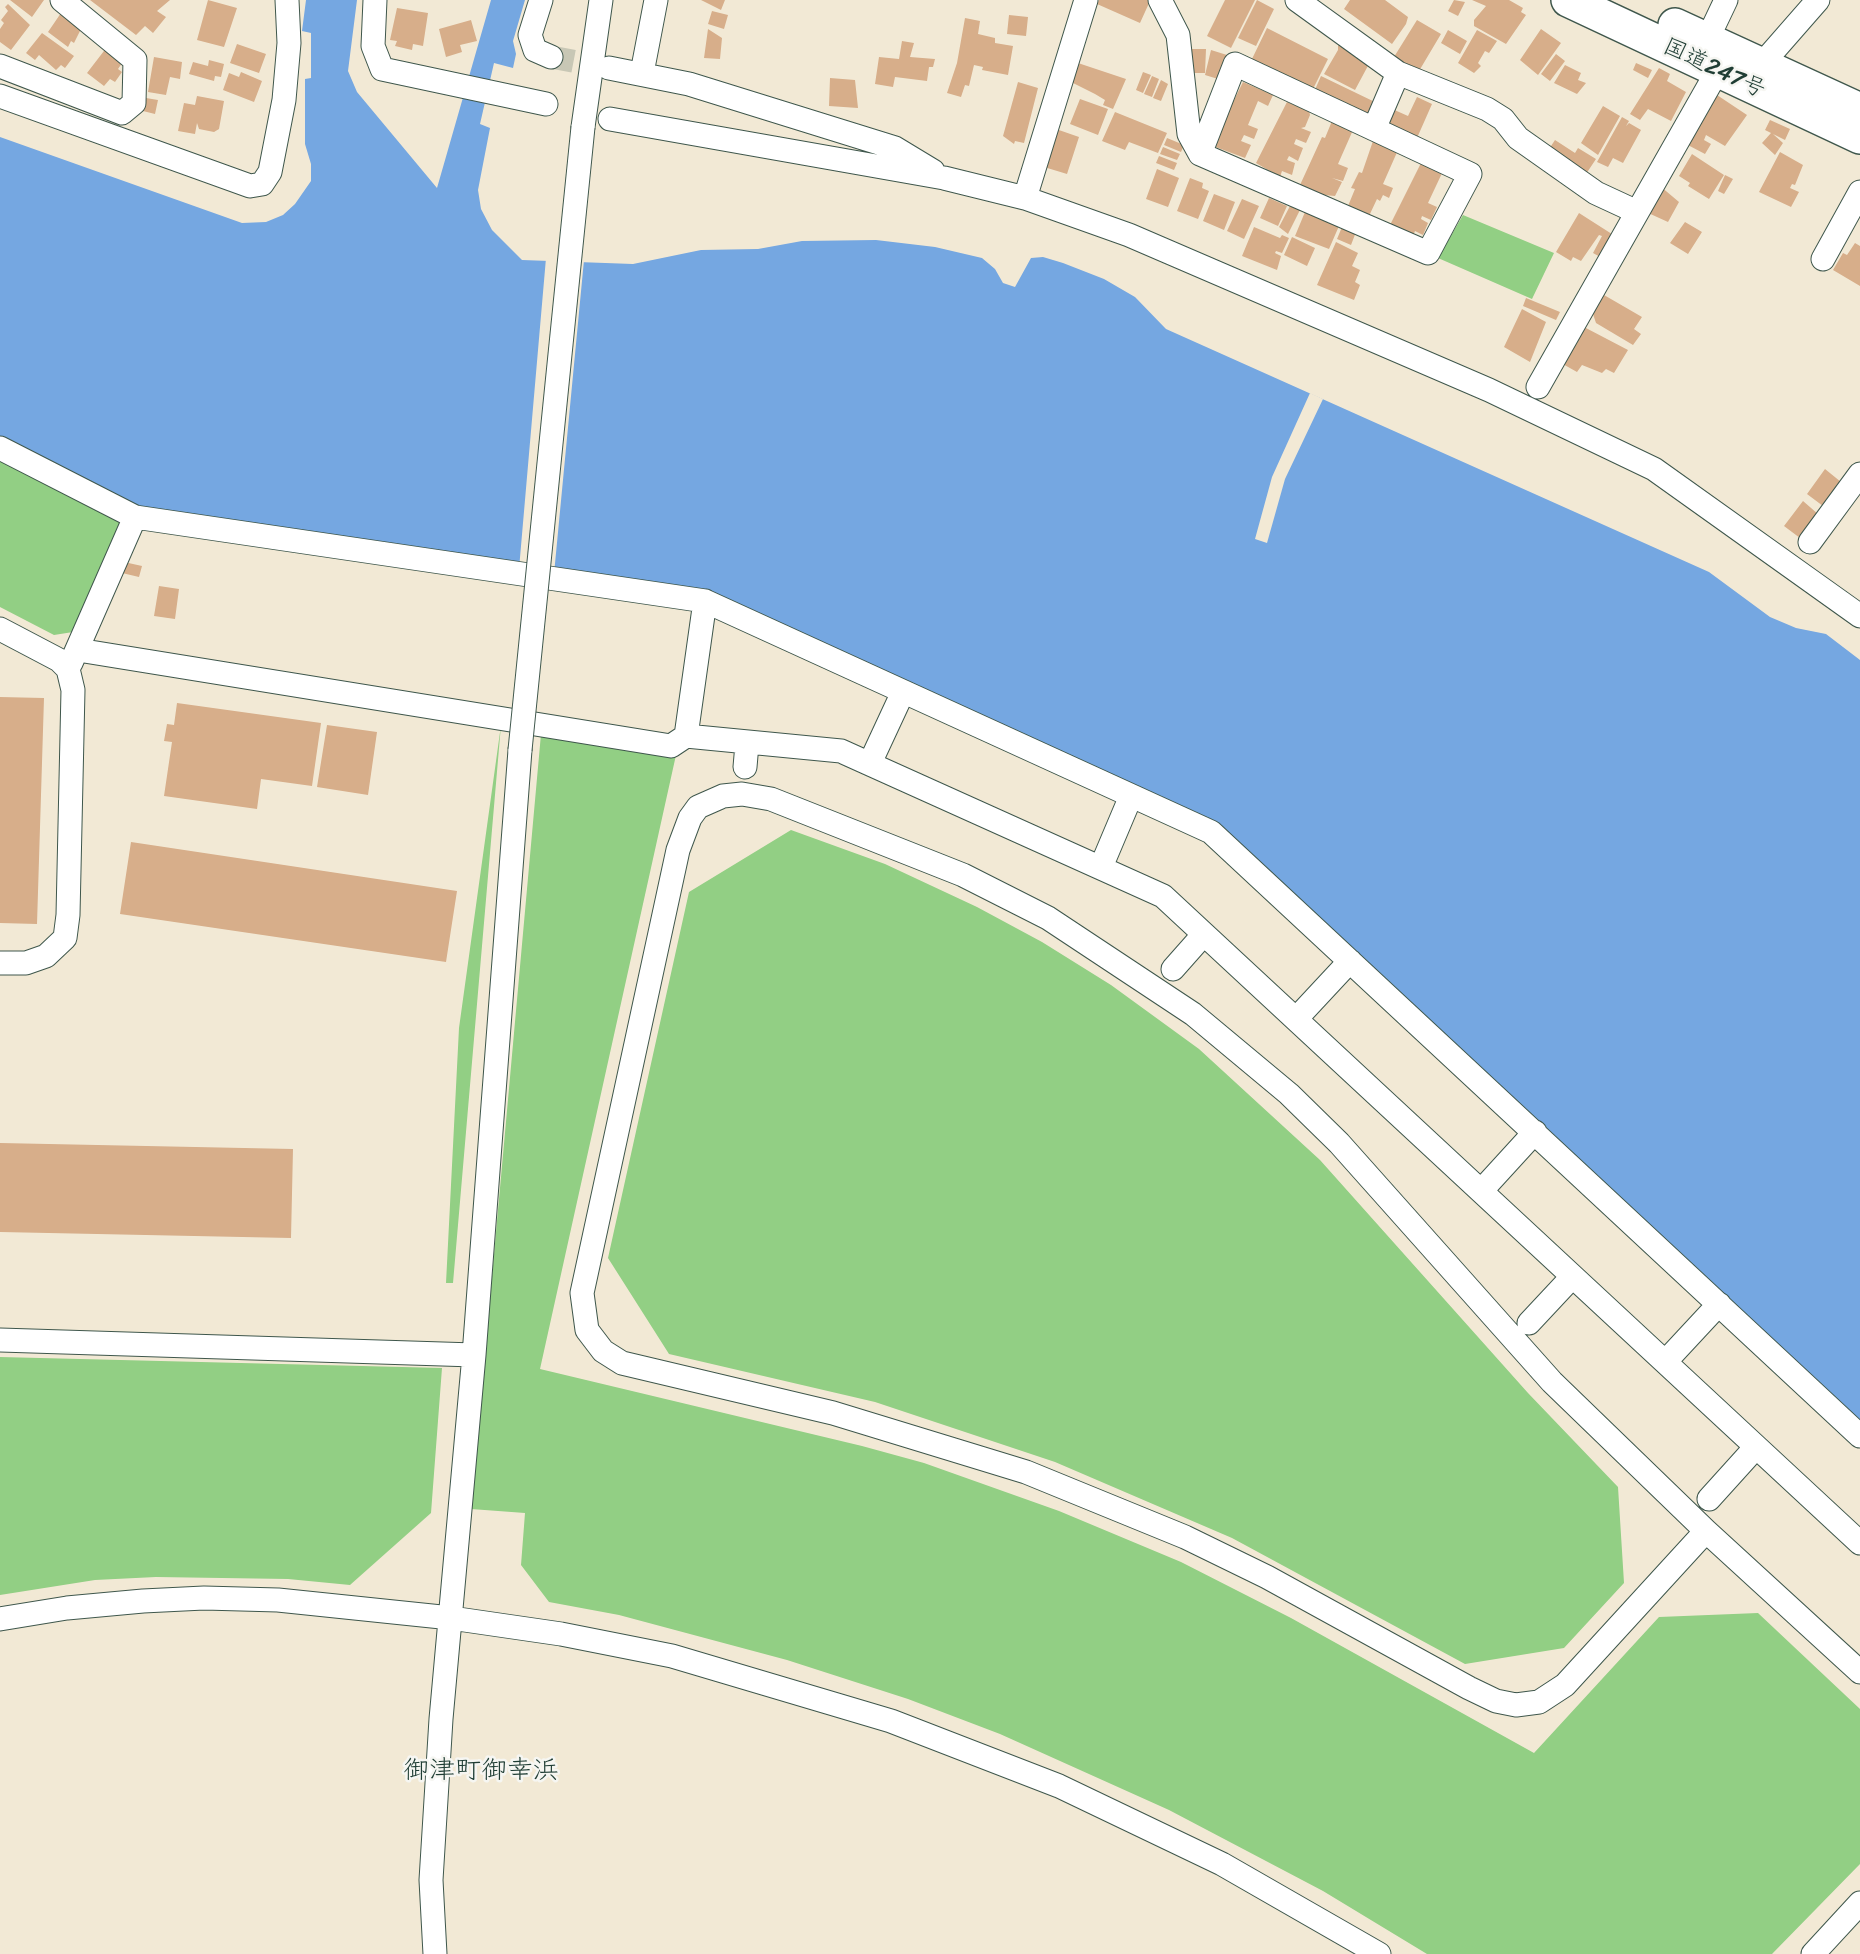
<!DOCTYPE html>
<meta charset="utf-8">
<style>
body{margin:0}
canvas{display:block;background:#f2e9d5}
</style>
<canvas width="1860" height="1954"></canvas>
<script>
const c = document.querySelector('canvas').getContext('2d');
c.lineJoin = 'round';
function paint(path, color) { c.fillStyle = color; c.fill(path, 'evenodd'); }
const poly = rows => new Path2D(rows.map(r => 'M' + r).join(''));
function stroke(path, color, width, dash) { c.strokeStyle = color; c.lineWidth = width; c.lineCap = dash ? 'butt' : 'round'; c.setLineDash(dash || []); c.stroke(path); }
function label(font, color, halo, rows, align = 'center') {
  c.font = font + ' Sriracha,"Klee One",sans-serif'; c.lineWidth = 5; c.setLineDash([]); c.textBaseline = 'middle'; c.strokeStyle = halo; c.fillStyle = color; for (const [text, x, y, turn = 0] of rows) {
    c.save(); c.translate(x, y); c.rotate((+turn || 0) * Math.PI / 180); c.textAlign = isNaN(turn) ? turn : align; if (halo) c.strokeText(text, 0, 0); c.fillText(text, 0, 0); c.restore();
  }
}
paint(poly([
 [1463,215,1554,253,1532,299,1438,258],
 [0,460,121,523,73,632,54,635,0,607],
 [501,725,453,1283,446,1283,459,1028],
 [541,734,676,755,540,1369,862,1446,924,1463,1059,1511,1181,1562,1291,1618,1534,1753,1659,1617,1758,1613,1860,1709,1860,1864,1772,1954,1427,1954,1323,1891,1169,1810,1000,1734,908,1699,787,1660,619,1615,549,1602,521,1565,525,1513,471,1509],
 [791,830,885,864,977,907,1042,942,1111,985,1199,1049,1320,1160,1528,1393,1618,1487,1624,1583,1564,1648,1465,1664,1232,1538,1055,1462,875,1402,669,1354,608,1258,689,892],
 [0,1357,442,1368,431,1513,350,1585,288,1579,156,1577,95,1580,0,1595]
]), '#92cf84');
paint(poly([
 [306,0,357,0,348,71,357,92,437,188,491,0,525,0,513,41,516,54,513,68,494,63,480,124,490,128,478,190,481,209,492,230,522,260,633,264,701,250,758,249,802,241,876,240,935,247,982,258,995,269,1003,283,1015,287,1031,258,1043,257,1063,263,1104,279,1135,297,1166,329,1709,572,1770,617,1796,628,1826,634,1860,660,1860,1421,1213,822,715,594,141,510,0,438,0,137,242,223,266,222,283,215,295,204,311,181,311,164,305,144,305,79,311,78,311,33,302,31]
]), '#75a7e1');
paint(poly([
 [546,258,584,260,554,574,519,569],
 [1310,393,1323,399,1285,479,1267,543,1255,539,1272,477]
]), '#f2e9d5');
paint(poly([
 [10,0,44,0,32,17],
 [90,0,170,0,157,11,166,17,153,33,145,26,136,35],
 [208,0,237,8,224,47,197,40],
 [701,0,725,0,721,10],
 [1099,0,1148,0,1150,1,1140,23,1097,4],
 [1225,0,1255,0,1231,48,1207,36],
 [1257,0,1274,9,1256,46,1238,38],
 [1350,0,1385,0,1408,17,1406,24,1392,44,1344,9],
 [1454,0,1465,2,1458,16,1448,11],
 [1472,0,1509,0,1523,8,1521,12,1526,15,1506,44,1474,26,1474,20,1486,6],
 [8,4,30,25,11,50,0,42,0,29,4,23,1,20,8,11,5,7],
 [397,8,428,13,423,46,413,44,412,50,395,46,397,41,390,40],
 [712,11,728,15,724,29,708,24],
 [61,13,82,27,74,43,71,41,68,47,48,32],
 [1009,15,1028,17,1026,36,1007,34],
 [965,18,980,21,978,34,995,38,995,43,1013,46,1008,75,982,70,983,67,974,65,969,86,965,85,961,97,947,93,957,63],
 [471,20,477,41,460,45,462,52,446,57,439,29],
 [1417,20,1441,34,1419,71,1394,57],
 [1267,28,1328,59,1312,91,1251,61],
 [708,29,722,38,720,59,704,58],
 [1541,29,1561,43,1538,75,1520,60],
 [1448,30,1467,41,1460,54,1441,43],
 [1477,30,1497,41,1489,53,1485,51,1478,63,1481,66,1474,73,1458,63],
 [42,33,74,56,65,68,61,65,56,70,39,55,35,60,26,53],
 [902,41,914,43,910,57,935,59,933,67,929,67,927,81,895,77,893,87,875,84,879,57,899,59],
 [237,44,266,54,259,73,230,63],
 [1338,45,1370,62,1355,90,1324,74,1338,50],
 [107,47,124,60,118,69,122,72,115,82,110,79,104,86,87,73],
 [1192,49,1206,49,1205,73,1191,73],
 [1211,50,1227,55,1218,79,1205,75],
 [1556,54,1565,61,1550,81,1541,74],
 [154,57,182,62,180,79,170,77,166,95,148,92],
 [209,60,224,64,221,77,215,76,214,81,189,74,193,62,208,66],
 [1078,63,1126,79,1113,109,1103,105,1105,100,1095,94,1071,82],
 [1636,63,1652,70,1648,78,1633,70],
 [1565,65,1581,73,1578,80,1586,83,1577,94,1554,83],
 [1659,68,1670,74,1667,81,1686,92,1671,121,1648,109,1640,120,1630,114],
 [241,72,262,81,254,102,223,90,229,73,239,77],
 [1143,72,1151,75,1143,93,1136,90],
 [1152,76,1159,79,1152,97,1144,94],
 [1321,76,1379,104,1372,120,1314,92],
 [830,78,855,80,858,108,829,106],
 [1161,80,1168,84,1161,101,1153,98],
 [1018,82,1038,88,1024,143,1015,141,1014,144,1003,136],
 [1243,82,1273,95,1268,106,1258,101,1248,125,1258,129,1254,139,1244,135,1241,141,1251,145,1245,158,1213,146,1225,113,1228,114,1231,106,1228,105,1232,98,1234,100],
 [1714,93,1747,115,1725,146,1706,135,1704,140,1711,144,1705,154,1684,143,1697,130],
 [197,96,224,101,219,129,214,132,199,129,197,123,195,134,178,131,184,103,195,105],
 [1417,97,1432,104,1417,138,1383,124,1390,108,1408,116],
 [146,98,158,100,155,114,143,111],
 [1080,99,1108,109,1098,135,1070,124],
 [1287,102,1309,111,1310,115,1305,127,1301,128,1311,132,1306,143,1296,139,1294,144,1303,148,1298,161,1289,156,1287,160,1295,163,1292,175,1282,171,1280,177,1256,163],
 [1603,106,1620,116,1598,155,1581,143],
 [1115,112,1167,133,1158,153,1129,142,1125,150,1102,141],
 [1622,117,1629,121,1626,126,1629,123,1641,130,1623,163,1613,158,1608,167,1597,162],
 [1770,120,1790,129,1785,140,1773,134,1783,143,1775,155,1762,143,1771,133,1765,130],
 [1332,121,1353,130,1338,164,1348,168,1343,181,1332,178,1342,182,1335,196,1324,195,1300,185,1322,137,1325,138],
 [1056,129,1079,137,1067,174,1044,167],
 [1167,138,1184,145,1181,152,1164,145],
 [1555,140,1575,153,1578,148,1596,159,1584,177,1547,152],
 [1373,141,1398,150,1383,184,1393,188,1389,198,1383,195,1380,201,1377,199,1369,216,1348,206,1355,189,1351,188,1359,172,1362,173],
 [1163,147,1180,154,1177,160,1160,154],
 [1780,152,1803,165,1795,185,1792,184,1790,188,1799,192,1791,207,1759,192],
 [1692,154,1724,175,1709,199,1688,186,1690,183,1679,176],
 [1159,156,1177,163,1174,170,1156,163],
 [1422,161,1443,171,1428,203,1437,207,1431,220,1422,216,1421,219,1428,223,1423,235,1415,231,1413,236,1390,225],
 [1157,169,1179,178,1168,207,1146,199],
 [1725,175,1733,179,1724,194,1718,191],
 [1190,178,1203,183,1202,188,1209,191,1198,219,1177,211],
 [1660,186,1679,202,1668,222,1646,212],
 [1214,194,1235,202,1224,230,1203,221],
 [1269,198,1287,206,1278,226,1260,218],
 [1242,199,1259,206,1244,239,1227,231],
 [1290,206,1300,210,1288,234,1279,227],
 [1305,212,1339,226,1329,249,1295,236],
 [1579,213,1615,236,1602,258,1593,253,1602,236,1599,235,1581,261,1573,257,1571,261,1556,252],
 [1685,222,1702,232,1688,254,1670,243],
 [1254,227,1280,238,1282,235,1289,238,1282,253,1276,251,1275,253,1281,256,1277,270,1242,256],
 [1342,227,1356,232,1351,245,1337,239],
 [1292,237,1315,248,1307,266,1284,255],
 [1336,242,1358,253,1352,266,1360,270,1355,282,1360,285,1354,300,1317,285],
 [1855,243,1860,246,1860,286,1833,270,1843,253,1847,255],
 [1604,295,1642,317,1634,329,1641,334,1633,345,1596,323,1593,314],
 [1526,298,1560,312,1556,320,1523,306],
 [1522,309,1546,322,1530,362,1504,347],
 [1584,327,1628,350,1614,373,1606,369,1602,373,1582,365,1577,372,1561,363,1572,343,1575,345],
 [1825,469,1841,482,1823,506,1807,494],
 [1803,501,1818,514,1800,538,1784,526],
 [124,562,142,566,139,577,122,573],
 [159,586,179,589,175,619,154,616],
 [0,697,44,698,37,924,0,923],
 [177,703,321,723,312,786,261,779,257,809,164,796,172,742,164,741,167,724,174,725],
 [327,725,377,732,368,795,317,787],
 [131,842,457,891,446,962,120,914],
 [0,1143,293,1149,291,1238,0,1232]
]), '#d7ae8a');
stroke(poly([
 [551,57,609,68]
]), '#c8c7b5', 23, [23, 11]);
const minor = poly([
 [375,0,373,46,382,69,546,104],
 [541,0,530,35,535,50,551,57],
 [1160,0,1178,35,1189,134,1200,154,1428,253,1470,174,1235,64,1200,154],
 [1297,0,1398,73,1487,109,1503,119,1518,138,1596,193,1637,212],
 [1707,40,1726,0],
 [1762,64,1818,0],
 [0,66,122,113,134,103,135,60,62,0],
 [609,68,689,84,895,148,933,171],
 [642,73,656,0],
 [0,96,250,186,262,184,270,172,284,100,289,43,287,0],
 [610,119,944,178,1025,198,1129,235,1489,390,1654,469,1860,616],
 [583,127,601,0],
 [1374,129,1398,73],
 [1025,198,1086,0],
 [1823,259,1860,192],
 [1538,387,1718,70],
 [0,448,135,517,705,601,1211,832,1860,1436],
 [1810,542,1860,474],
 [0,629,59,660,68,669,73,690,68,915,65,938,46,956,26,963,0,963],
 [78,650,671,746,686,736,841,751,1163,896,1860,1543],
 [71,663,135,517],
 [686,736,705,601],
 [870,763,903,692],
 [745,767,747,744],
 [1101,867,1131,796],
 [1173,969,1204,934],
 [1296,1019,1350,961],
 [1482,1190,1535,1132],
 [1529,1323,1572,1277],
 [0,1340,474,1355],
 [1666,1361,1719,1304],
 [1709,1499,1756,1447],
 [1706,1531,1565,1685,1539,1702,1516,1705,1496,1701,1469,1688,1267,1577,1185,1537,1026,1472,833,1413,622,1363,603,1351,587,1330,582,1293,678,850,690,818,698,807,723,796,742,794,771,799,963,875,1048,918,1193,1014,1289,1094,1339,1143,1552,1382,1706,1531,1860,1672],
 [0,1619,67,1608,143,1601,204,1598,278,1600,451,1618,561,1634,672,1656,891,1721,1059,1786,1222,1864,1379,1954],
 [435,1954,431,1880,441,1719,474,1355,520,750],
 [1813,1954,1860,1903]
]);
const highway = poly([
 [1568,0,1860,137],
 [1675,25,1860,110]
]);
stroke(minor, '#3f574c', 25);
stroke(highway, '#3f574c', 36);
stroke(minor, '#fff', 23);
stroke(highway, '#fff', 33);
const minorBridge = poly([
 [520,750,583,127]
]);
stroke(minorBridge, '#3f574c', 25, []);
stroke(minorBridge, '#fff', 23);
label('23px', '#1f3d34', '#f6f6f2', [
 ["国道247号",1714,69,25]
]);
label('26px', '#1f3d34', '#f6f6f2', [
 ["御津町御幸浜",481,1771]
]);
</script>
